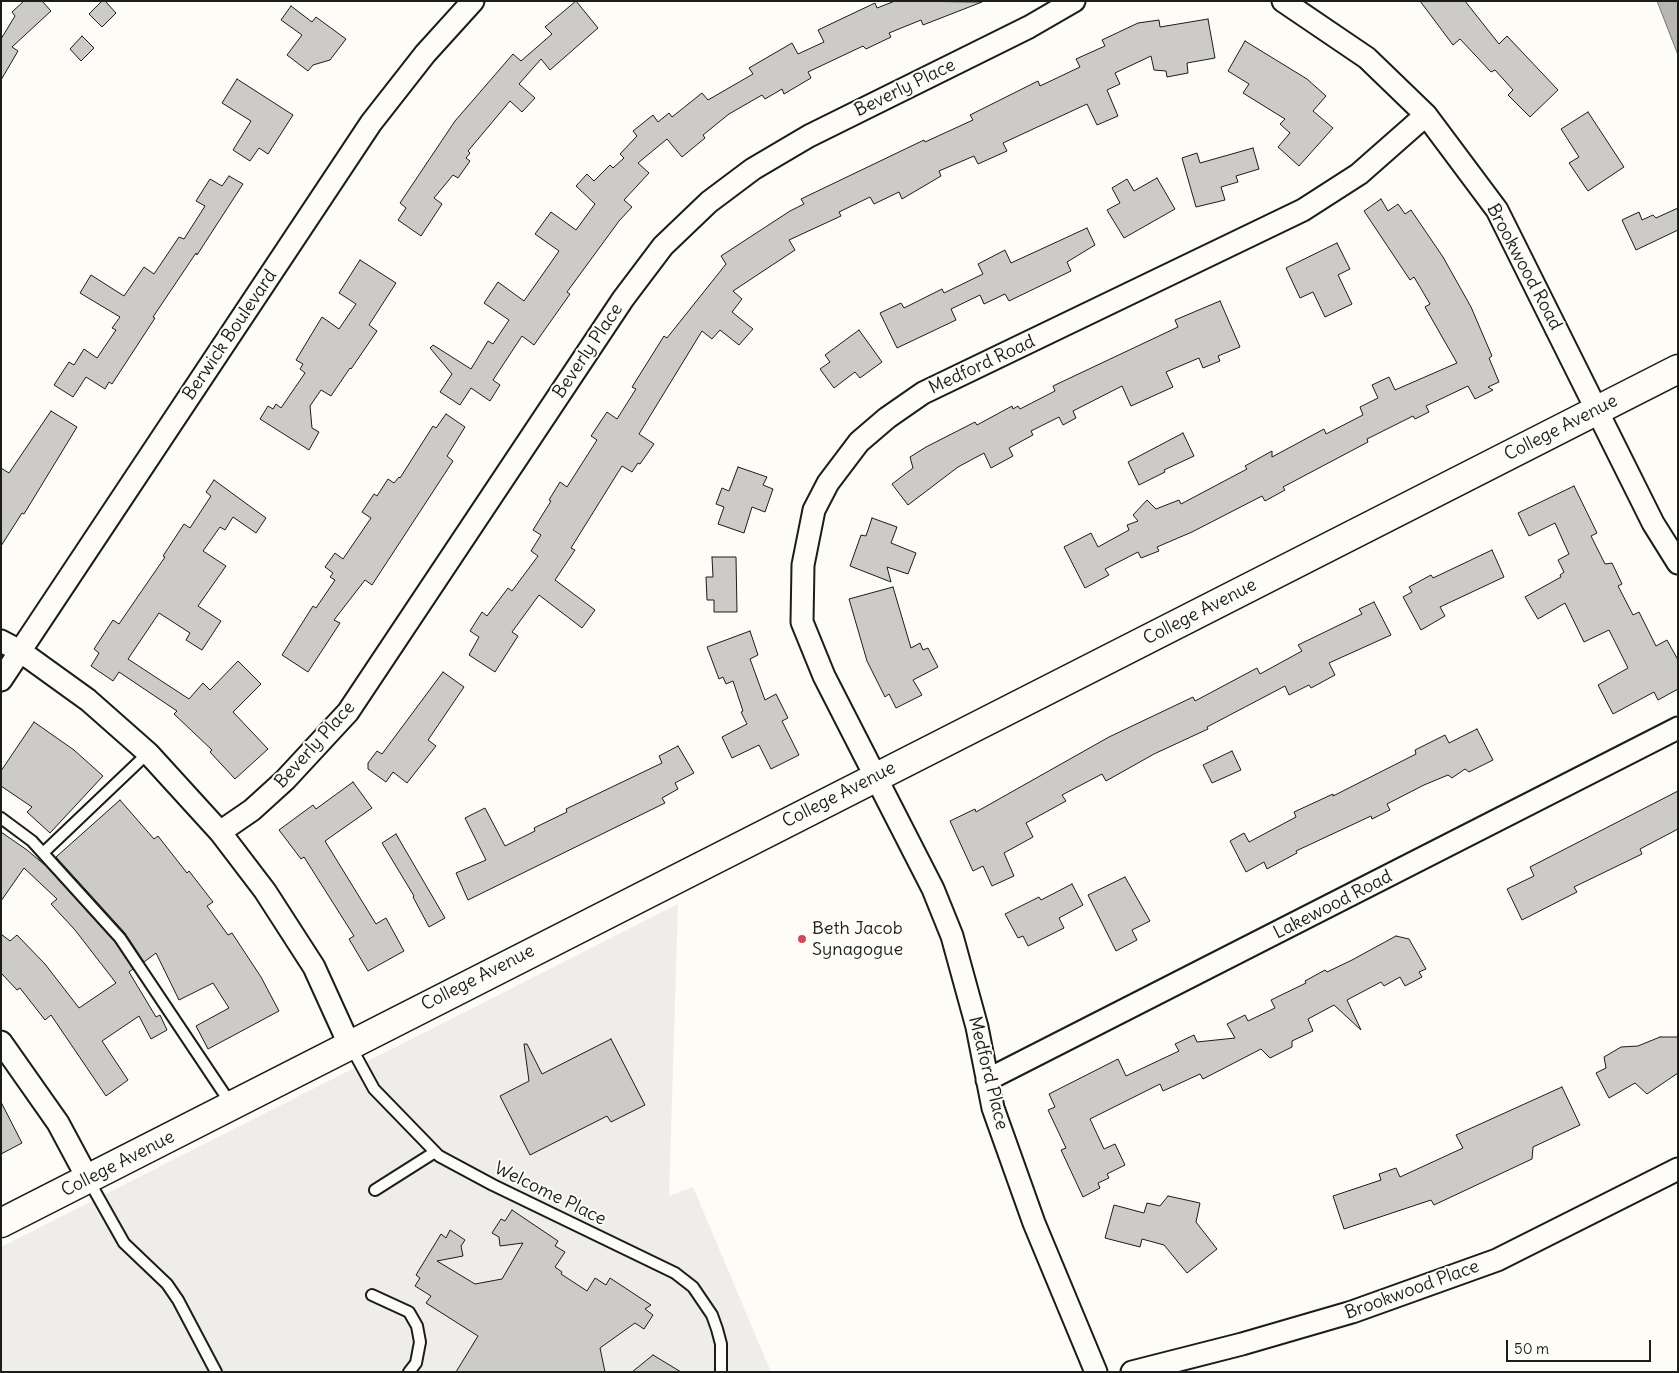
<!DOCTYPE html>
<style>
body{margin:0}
#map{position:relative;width:1679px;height:1373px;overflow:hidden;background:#fdfcf7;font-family:Delius,sans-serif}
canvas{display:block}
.frame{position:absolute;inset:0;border:2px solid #1c1c1c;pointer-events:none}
.scale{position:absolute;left:1506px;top:1340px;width:145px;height:22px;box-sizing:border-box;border:2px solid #1c1c1c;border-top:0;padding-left:6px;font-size:15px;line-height:18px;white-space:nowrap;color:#1c1c1c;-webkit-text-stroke:4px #fdfcf7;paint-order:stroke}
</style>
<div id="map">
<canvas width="1679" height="1373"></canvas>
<div class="frame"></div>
<div class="scale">50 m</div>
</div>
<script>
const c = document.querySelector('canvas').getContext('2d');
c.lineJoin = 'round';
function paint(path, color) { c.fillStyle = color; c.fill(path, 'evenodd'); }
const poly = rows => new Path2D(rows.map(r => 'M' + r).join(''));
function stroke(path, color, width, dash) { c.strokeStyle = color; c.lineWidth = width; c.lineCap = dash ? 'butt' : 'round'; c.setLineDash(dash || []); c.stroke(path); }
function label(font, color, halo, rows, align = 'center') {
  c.font = font + ' Delius,sans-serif'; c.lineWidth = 4; c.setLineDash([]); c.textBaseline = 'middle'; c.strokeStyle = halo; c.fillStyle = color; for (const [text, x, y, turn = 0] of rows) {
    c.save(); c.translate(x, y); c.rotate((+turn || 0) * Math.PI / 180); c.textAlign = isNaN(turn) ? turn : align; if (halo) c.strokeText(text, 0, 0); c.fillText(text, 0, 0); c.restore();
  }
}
paint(poly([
 [678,904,669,1196,693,1187,771,1372,1,1372,1,1247]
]), '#eeede9');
const water = poly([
 [1657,1,1678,1,1678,55,1657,1]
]);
paint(water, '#b7b6b2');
stroke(water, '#797876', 1);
const building = poly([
 [24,1,42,1,51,11,12,47,18,51,1,80,1,39,15,16,12,12,24,1],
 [102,1,105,1,116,13,102,27,89,14,102,1],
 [576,1,598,28,550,70,541,59,519,84,535,98,522,112,510,101,468,151,470,153,466,158,470,161,458,178,453,175,434,198,442,204,421,236,398,220,406,208,400,203,455,121,513,54,521,61,552,34,545,27,576,1],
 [895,1,982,2,923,25,921,20,889,33,891,37,866,49,863,46,808,72,811,78,784,94,782,89,765,99,762,95,729,114,703,135,705,138,682,157,667,139,638,163,649,173,624,200,632,207,619,221,567,292,570,294,534,345,522,336,493,380,500,385,490,401,471,388,460,405,440,392,452,374,430,348,433,345,471,369,488,341,493,344,509,320,484,303,498,282,524,301,559,251,535,234,551,212,576,230,595,204,576,186,587,174,594,181,610,165,613,168,624,158,620,154,637,136,633,131,653,115,658,122,669,113,672,117,702,93,708,100,753,74,749,68,792,43,798,54,824,42,818,30,875,3,877,8,895,1],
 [1420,1,1465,1,1499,44,1507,36,1558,90,1530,117,1508,95,1513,90,1495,70,1491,72,1460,39,1453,45,1420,1],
 [291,6,312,22,316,17,346,39,330,60,313,65,308,71,287,55,302,35,281,20,291,6],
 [1208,19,1215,58,1187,63,1188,73,1167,77,1166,71,1154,70,1151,56,1115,73,1120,84,1107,90,1118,116,1097,125,1087,104,1003,143,1007,151,978,164,974,156,939,171,941,176,902,199,899,192,874,204,870,197,839,212,841,216,789,240,795,250,733,291,742,299,732,312,753,329,739,345,720,330,712,339,702,331,639,434,654,444,640,464,638,463,632,472,622,466,571,548,575,550,555,580,595,610,582,628,539,595,512,632,518,636,495,672,469,655,479,637,470,631,482,612,487,616,508,588,512,591,538,556,531,551,541,535,533,530,551,501,549,500,560,482,567,487,597,440,591,436,607,412,617,419,636,389,632,387,664,336,667,338,726,264,721,256,790,211,804,204,801,199,924,140,925,142,973,120,970,115,1038,81,1040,86,1080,67,1076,59,1105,46,1102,40,1138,23,1159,20,1160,27,1208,19],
 [82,36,94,48,81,61,70,49,82,36],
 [1245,41,1307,79,1326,96,1313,111,1333,128,1299,166,1278,147,1290,133,1280,124,1285,119,1243,93,1249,84,1228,71,1245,41],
 [237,79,293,115,268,154,259,148,250,161,233,150,251,121,222,103,237,79],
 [1588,112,1624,167,1588,191,1569,163,1579,157,1561,129,1588,112],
 [1253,148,1259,169,1236,176,1238,182,1221,187,1225,200,1196,207,1182,158,1197,153,1200,163,1253,148],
 [229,176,243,184,197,255,196,253,153,317,155,318,112,384,109,382,105,389,86,377,73,397,54,385,69,362,74,365,84,349,97,358,116,330,112,328,120,317,80,293,91,275,124,296,144,267,154,274,179,237,184,239,205,206,196,201,210,179,222,186,229,176],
 [1157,178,1175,209,1124,238,1107,210,1120,203,1112,188,1127,179,1134,191,1157,178],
 [1381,199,1388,211,1398,204,1405,214,1411,210,1443,257,1471,307,1492,356,1489,358,1499,382,1488,387,1493,390,1475,399,1468,386,1426,406,1429,412,1415,419,1413,416,1367,439,1368,442,1283,487,1285,490,1265,501,1262,496,1192,532,1157,547,1159,551,1141,558,1138,552,1105,569,1109,575,1085,588,1064,547,1091,533,1098,547,1129,530,1127,525,1138,521,1133,515,1147,500,1156,509,1179,500,1181,504,1247,469,1245,466,1272,451,1272,457,1324,429,1326,434,1363,415,1360,407,1378,398,1372,385,1389,377,1395,390,1457,363,1425,307,1430,304,1414,277,1410,280,1364,211,1381,199],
 [1678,208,1678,230,1636,250,1622,220,1639,212,1642,220,1653,215,1656,218,1678,208],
 [1087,228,1095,245,1067,262,1071,271,1009,301,1005,294,984,304,980,295,951,309,956,320,897,348,880,313,901,303,904,308,942,289,944,293,983,274,978,264,1005,250,1011,263,1087,228],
 [1337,243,1350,269,1338,275,1352,304,1325,317,1313,292,1300,298,1286,268,1337,243],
 [360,260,396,283,369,325,377,331,351,369,350,368,331,396,321,390,310,406,312,428,319,432,309,450,260,419,268,406,273,409,276,404,281,408,305,373,300,369,303,364,296,360,322,317,339,329,356,304,339,293,360,260],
 [1220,301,1240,347,1218,356,1220,361,1203,368,1199,358,1166,372,1173,387,1131,406,1122,386,1073,411,1076,418,1063,425,1059,417,1031,431,1033,435,1009,448,1013,456,991,468,984,453,958,467,908,505,892,484,913,468,910,457,926,447,975,422,977,425,1012,406,1013,409,1018,406,1020,409,1055,391,1053,386,1178,327,1175,320,1220,301],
 [859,330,882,362,860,378,855,372,834,388,820,369,830,362,825,355,859,330],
 [51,411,77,427,24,514,22,513,1,546,1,468,9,473,51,411],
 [446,414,465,427,447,456,453,461,372,585,365,580,334,620,340,623,308,672,282,655,313,606,316,608,335,580,330,577,333,573,325,567,335,553,343,559,371,518,362,512,374,494,377,496,388,479,394,483,399,477,400,478,433,426,436,428,446,414],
 [1183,433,1194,456,1164,470,1165,472,1139,485,1128,462,1183,433],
 [738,467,767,477,763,485,773,489,765,512,752,507,744,533,718,524,724,507,716,504,722,488,729,491,738,467],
 [214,480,266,518,256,533,233,517,225,530,220,527,203,551,226,566,198,606,221,621,202,650,186,640,190,633,159,613,128,659,189,699,203,683,210,690,238,661,261,684,233,712,268,749,235,779,210,752,212,750,174,714,177,711,119,672,113,681,91,666,99,653,94,649,113,620,119,624,165,557,163,556,184,524,190,528,211,496,206,492,214,480],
 [1574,486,1597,533,1591,536,1605,564,1612,563,1622,584,1618,586,1633,615,1639,612,1656,646,1667,640,1678,660,1678,689,1658,700,1654,692,1613,714,1598,685,1628,668,1609,630,1584,642,1565,603,1538,619,1525,597,1561,577,1560,575,1564,572,1558,560,1569,554,1555,523,1529,536,1518,513,1574,486],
 [872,518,897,527,891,543,916,553,908,574,887,567,891,582,850,566,861,535,866,536,872,518],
 [1492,550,1504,577,1440,607,1445,616,1421,630,1403,597,1412,592,1409,587,1431,575,1433,578,1492,550],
 [712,557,736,557,737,612,714,612,714,600,707,600,706,577,713,577,712,557],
 [893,587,911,648,920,643,923,650,928,648,938,667,913,680,922,695,896,708,889,694,885,697,867,661,849,599,893,587],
 [1374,602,1391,635,1329,663,1335,675,1311,688,1309,685,1289,695,1285,686,1207,727,1208,729,1154,754,1106,781,1102,774,1062,795,1066,801,1026,823,1033,837,1004,853,1014,876,992,886,983,866,973,871,950,821,975,809,976,812,1109,737,1193,697,1195,701,1257,668,1260,674,1302,651,1298,645,1362,614,1359,609,1374,602],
 [750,631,758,655,750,659,765,700,776,694,788,718,782,721,799,755,771,769,759,745,732,758,722,737,747,724,741,712,743,711,733,681,726,684,723,677,719,679,707,647,750,631],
 [443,672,464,687,428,740,436,746,407,783,393,772,386,782,368,769,368,763,377,751,382,754,443,672],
 [34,722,74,750,103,776,50,833,27,812,32,807,1,786,1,771,34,722],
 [1477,729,1493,760,1469,772,1465,769,1452,778,1448,775,1424,785,1387,804,1390,810,1372,819,1371,816,1296,851,1297,853,1267,869,1264,862,1246,872,1230,841,1244,833,1249,842,1296,817,1294,812,1333,794,1333,796,1416,754,1415,750,1445,735,1449,743,1477,729],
 [678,746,694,773,675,783,678,789,662,798,665,803,468,900,456,873,486,860,465,818,485,808,505,846,535,831,534,828,567,812,566,809,662,763,659,756,678,746],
 [1232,751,1241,770,1212,783,1203,765,1232,751],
 [353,782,372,808,325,841,376,924,386,918,404,951,368,971,349,939,354,936,304,857,301,859,279,830,313,805,316,809,353,782],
 [1678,791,1678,829,1640,849,1642,854,1574,887,1577,892,1522,920,1507,889,1534,876,1530,867,1678,791],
 [120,800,154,839,158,836,187,873,189,871,213,902,207,906,228,935,232,933,261,977,279,1011,208,1049,196,1026,229,1008,213,983,179,1000,156,953,144,962,125,933,56,857,120,800],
 [1,832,27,850,46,866,115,942,133,969,129,972,156,1017,160,1015,167,1030,151,1039,139,1016,102,1041,128,1080,106,1096,51,1015,45,1020,20,988,17,990,1,973,1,934,10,941,17,935,45,964,79,1008,116,983,75,930,51,904,57,899,24,868,1,901,1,832],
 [396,834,445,918,429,927,413,897,414,896,382,843,396,834],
 [1125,877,1150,921,1132,930,1137,940,1116,951,1088,895,1125,877],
 [1072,884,1083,905,1059,918,1064,928,1028,946,1023,936,1018,938,1005,914,1039,897,1041,900,1072,884],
 [1396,936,1409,939,1426,969,1419,972,1422,977,1405,986,1400,977,1384,986,1381,982,1347,1000,1361,1030,1334,1005,1308,1019,1313,1031,1292,1041,1292,1047,1270,1058,1261,1049,1203,1079,1200,1074,1163,1091,1160,1084,1090,1119,1104,1149,1115,1144,1125,1165,1107,1174,1109,1178,1098,1183,1100,1188,1083,1197,1061,1150,1066,1148,1048,1110,1055,1107,1049,1094,1118,1059,1126,1076,1179,1051,1175,1044,1194,1035,1197,1042,1235,1038,1227,1024,1245,1015,1248,1021,1275,1008,1271,1000,1306,983,1305,981,1325,970,1327,972,1352,960,1396,936],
 [1660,1037,1678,1037,1678,1073,1647,1094,1635,1083,1609,1098,1596,1073,1606,1068,1604,1057,1621,1047,1638,1046,1660,1037],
 [611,1039,645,1105,611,1122,607,1116,530,1155,500,1096,529,1081,524,1044,527,1044,542,1074,611,1039],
 [1562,1087,1580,1125,1533,1147,1532,1159,1434,1205,1431,1200,1344,1229,1333,1196,1381,1180,1379,1174,1396,1168,1400,1177,1463,1148,1456,1135,1562,1087],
 [1,1102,22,1143,1,1154,1,1102],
 [1168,1196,1200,1203,1196,1222,1217,1249,1187,1273,1164,1245,1142,1239,1140,1247,1105,1238,1114,1205,1144,1213,1147,1203,1160,1206,1168,1196],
 [512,1210,558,1241,555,1246,565,1252,555,1267,562,1272,561,1274,587,1291,595,1278,606,1285,610,1278,651,1305,645,1309,653,1315,644,1329,635,1323,600,1348,605,1372,456,1372,478,1336,426,1303,431,1296,415,1286,420,1278,416,1275,441,1234,446,1238,450,1230,465,1240,461,1246,463,1256,437,1261,475,1284,502,1279,523,1243,500,1246,499,1237,492,1233,501,1219,505,1221,512,1210],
 [653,1355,681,1372,632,1372,653,1355]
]);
paint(building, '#cccbc8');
stroke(building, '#1c1c1c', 1);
const service = poly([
 [1,818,32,841,120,938,231,1104],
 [43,853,148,753],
 [351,1047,374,1089,439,1156,493,1185,675,1273,693,1287,712,1315,717,1329,721,1344,721,1372],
 [88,1179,124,1243,167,1284,178,1300,216,1372],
 [375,1190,435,1152],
 [372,1295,409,1312,417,1326,420,1342,416,1363,409,1372]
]);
const minor = poly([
 [1283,1,1367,58,1426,115,1497,210,1653,523,1678,563],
 [1,641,20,651,88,700,148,753,220,832,265,891,314,967,349,1044],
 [1,680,371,123,425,54,473,1],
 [220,832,252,810,285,780,348,712,623,299,663,246,709,202,753,169,809,136,1029,27,1074,1],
 [1,1042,58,1123,88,1179],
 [987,1080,1678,728],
 [1096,1372,1034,1223,993,1108,977,1027,952,936,933,889,824,676,802,622,803,565,814,510,828,483,859,442,887,418,923,393,1303,210,1359,174,1426,115],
 [1132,1372,1242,1344,1352,1312,1497,1260,1678,1169]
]);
const primary = poly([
 [1,1223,1678,369]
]);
stroke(service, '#1c1c1c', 14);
stroke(minor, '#1c1c1c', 25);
stroke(primary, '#1c1c1c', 31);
stroke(service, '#fdfcf7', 10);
stroke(minor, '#fdfcf7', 21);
stroke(primary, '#fdfcf7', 28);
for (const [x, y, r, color] of [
 [802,939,5,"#d1495b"]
]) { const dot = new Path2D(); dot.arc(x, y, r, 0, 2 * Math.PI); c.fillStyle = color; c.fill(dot); stroke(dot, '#fdfcf7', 2); }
label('18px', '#1c1c1c', '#fdfcf7', [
 ["Beverly Place",905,88,-26],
 ["Brookwood Road",1524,267,62],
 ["Berwick Boulevard",230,335,-56],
 ["Beverly Place",588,351,-56],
 ["Medford Road",982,365,-25],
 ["College Avenue",1561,428,-27],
 ["College Avenue",1200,612,-27],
 ["Beverly Place",315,745,-48],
 ["College Avenue",839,795,-27],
 ["Lakewood Road",1333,905,-27],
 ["College Avenue",478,978,-27],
 ["Medford Place",988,1073,76],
 ["College Avenue",118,1164,-27],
 ["Welcome Place",550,1194,26],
 ["Brookwood Place",1412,1290,-20]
]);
label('18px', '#1c1c1c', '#fdfcf7', [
 ["Beth Jacob",812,929],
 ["Synagogue",812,950]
], 'left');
</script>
